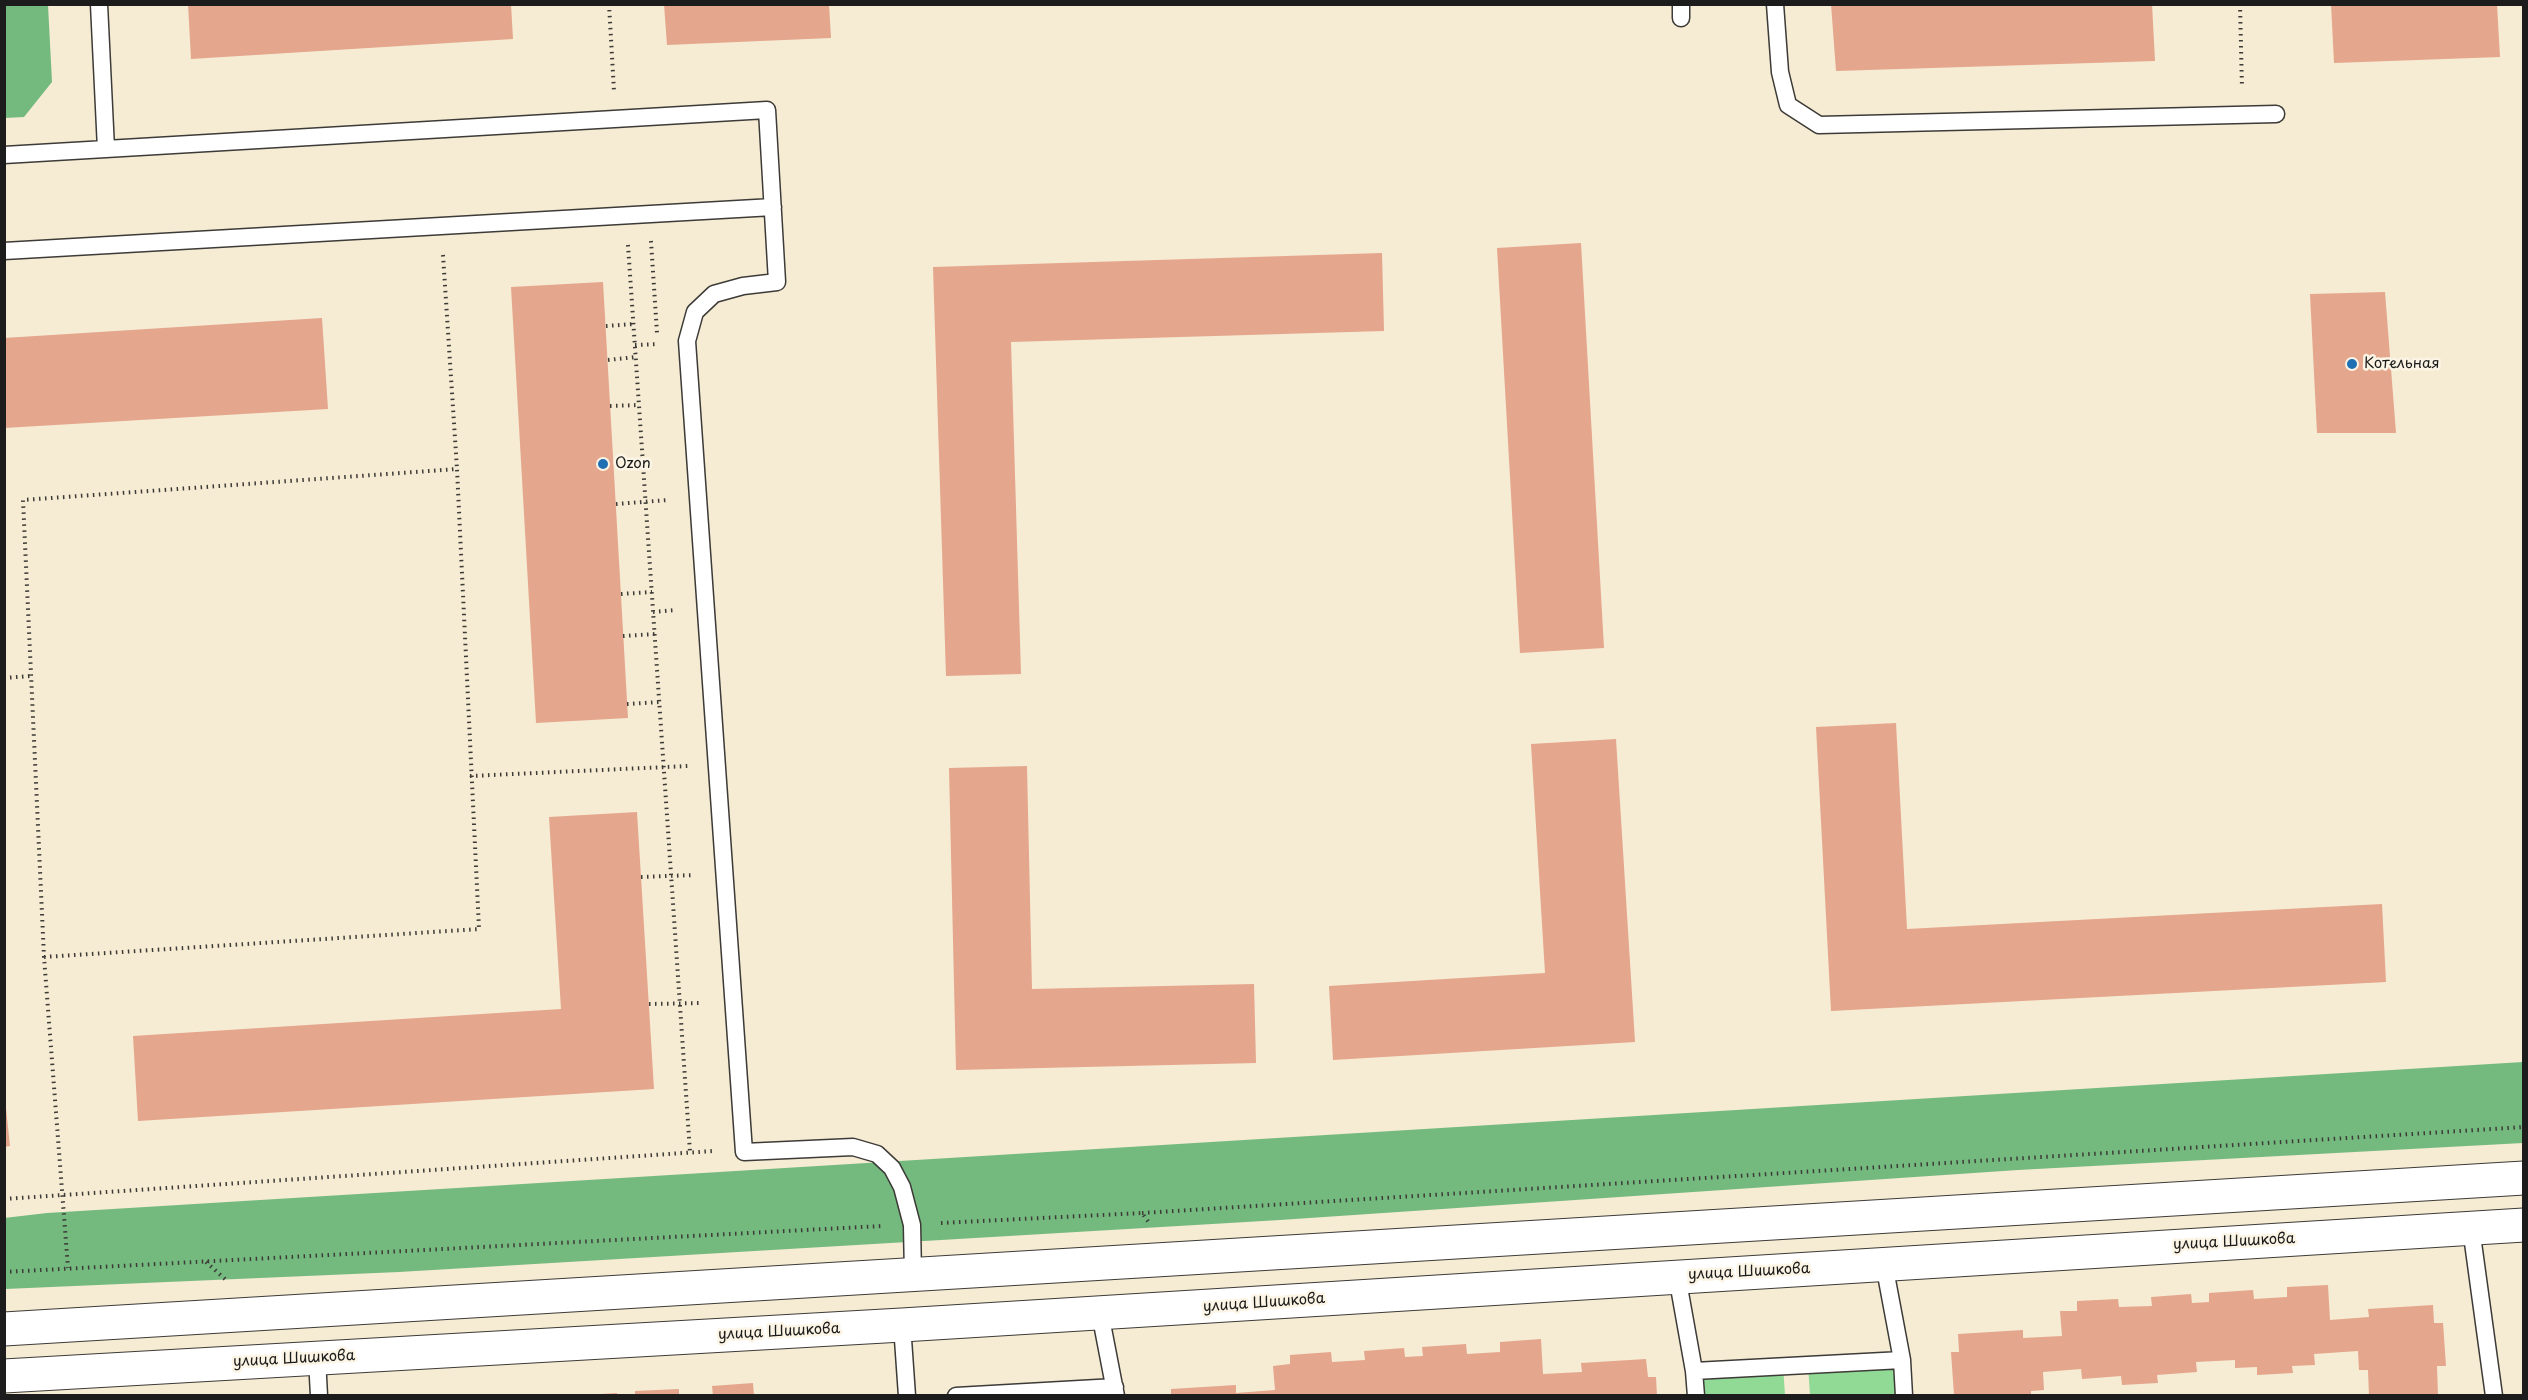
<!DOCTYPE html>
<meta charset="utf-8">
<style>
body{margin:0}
#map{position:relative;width:2528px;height:1400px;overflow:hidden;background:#f6ebd3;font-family:"Playpen Sans",sans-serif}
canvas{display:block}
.frame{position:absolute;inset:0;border:6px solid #1c1c1c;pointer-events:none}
</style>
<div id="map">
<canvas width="2528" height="1400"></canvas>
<div class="frame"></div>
</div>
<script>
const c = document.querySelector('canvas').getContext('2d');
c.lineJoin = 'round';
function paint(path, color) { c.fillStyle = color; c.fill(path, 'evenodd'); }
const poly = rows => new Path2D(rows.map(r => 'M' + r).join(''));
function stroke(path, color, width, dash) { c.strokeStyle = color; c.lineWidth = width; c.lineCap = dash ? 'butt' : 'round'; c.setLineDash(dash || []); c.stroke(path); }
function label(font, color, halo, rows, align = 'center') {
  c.font = font + ' "Playpen Sans",sans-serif'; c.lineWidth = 5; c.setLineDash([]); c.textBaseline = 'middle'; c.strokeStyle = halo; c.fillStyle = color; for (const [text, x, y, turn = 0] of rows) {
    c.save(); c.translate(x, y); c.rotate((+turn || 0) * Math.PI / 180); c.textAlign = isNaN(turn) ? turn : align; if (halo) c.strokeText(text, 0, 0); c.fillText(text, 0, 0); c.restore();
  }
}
paint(poly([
 [1902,1360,1904,1395,1810,1395,1808,1365],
 [1783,1366,1785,1395,1696,1395,1694,1371]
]), '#90da96');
paint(poly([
 [4,5,48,5,52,82,24,117,5,118],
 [2523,1062,2523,1143,2018,1170,1280,1220,399,1272,5,1289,4,1218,47,1213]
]), '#74ba7f');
paint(poly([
 [188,4,511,4,513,39,191,59],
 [664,4,829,4,831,38,667,45],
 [1831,4,2152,4,2155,61,1836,71],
 [2331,4,2497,4,2500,57,2334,63],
 [1581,243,1604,648,1520,653,1497,248],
 [1382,253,1384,331,1011,342,1021,674,946,676,933,267],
 [603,282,628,718,536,723,511,287],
 [2385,292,2396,433,2317,433,2310,294],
 [322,318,328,409,4,428,4,338],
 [1896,723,1907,929,2382,904,2386,982,1831,1011,1816,727],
 [1616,739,1635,1042,1333,1060,1329,986,1545,973,1531,744],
 [1027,766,1032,989,1254,984,1256,1063,956,1070,949,768],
 [637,812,654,1089,138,1121,133,1036,561,1009,549,817],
 [4,1089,10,1146,4,1147],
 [2328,1285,2330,1320,2369,1317,2368,1309,2433,1305,2434,1323,2443,1323,2446,1366,2437,1366,2438,1396,2369,1396,2368,1370,2359,1370,2358,1351,2314,1354,2315,1365,2292,1366,2293,1373,2257,1375,2257,1367,2235,1368,2235,1360,2196,1362,2197,1372,2157,1375,2158,1383,2122,1385,2121,1376,2082,1379,2081,1369,2043,1372,2044,1390,2031,1391,2031,1396,1954,1395,1951,1352,1959,1352,1958,1334,2023,1330,2023,1338,2062,1336,2060,1311,2077,1311,2077,1301,2118,1299,2119,1307,2152,1306,2151,1297,2191,1294,2192,1303,2209,1302,2209,1293,2253,1290,2254,1299,2287,1297,2287,1287],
 [1541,1339,1543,1374,1582,1372,1581,1363,1646,1359,1648,1377,1656,1377,1657,1396,1171,1396,1171,1389,1236,1385,1236,1393,1275,1390,1273,1366,1290,1364,1290,1355,1331,1352,1332,1362,1349,1361,1365,1360,1364,1351,1404,1348,1405,1357,1423,1356,1422,1347,1466,1344,1467,1354,1500,1352,1500,1342],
 [753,1383,754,1396,713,1396,712,1386],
 [679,1389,679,1396,635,1396,635,1391],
 [617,1393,617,1396,601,1396,601,1394]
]), '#e4a68c');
const lane = poly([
 [99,4,106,149],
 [1681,4,1681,18],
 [1775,4,1780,72,1788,105,1819,125,2276,114],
 [4,155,767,110,777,282,743,286,714,294,695,312,687,341,744,1152,853,1147,877,1154,892,1168,902,1187,912,1225,913,1275],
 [4,251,773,207],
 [2471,1228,2494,1396],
 [1884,1264,1902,1360,1904,1396],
 [1677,1276,1694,1371,1696,1396],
 [1100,1313,1116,1396],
 [902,1325,907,1396],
 [317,1358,319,1396],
 [1694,1371,1902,1360],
 [956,1396,1115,1387]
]);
const street = poly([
 [4,1329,2524,1178],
 [4,1376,902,1325,2524,1225]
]);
stroke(lane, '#3d3b37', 19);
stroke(street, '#3d3b37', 35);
stroke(poly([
 [609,4,614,91],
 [2240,4,2242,88],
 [651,241,657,333],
 [628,245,690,1152],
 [443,255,457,469],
 [606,326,634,324],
 [635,345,658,344],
 [608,360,636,357],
 [610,406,639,405],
 [616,504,668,500],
 [621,594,652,592],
 [653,612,676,610],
 [623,636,655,634],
 [4,678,31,676],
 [627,704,660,702],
 [470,776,688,766],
 [641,877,694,875],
 [44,957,479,929,457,469,23,500,44,957,68,1268],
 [649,1004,703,1003],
 [4,1199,713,1151,713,1148],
 [1142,1213,2524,1127],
 [941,1223,1142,1213,1150,1224],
 [206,1262,225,1279],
 [4,1272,882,1226]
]), '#3d3b37', 4, [1.5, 4.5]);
stroke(lane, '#fff', 16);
stroke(street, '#fff', 33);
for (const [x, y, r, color] of [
 [2352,364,6,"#1f6fb2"],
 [603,464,6,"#1f6fb2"]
]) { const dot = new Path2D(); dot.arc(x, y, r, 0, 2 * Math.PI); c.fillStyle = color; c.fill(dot); stroke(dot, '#fcf5e5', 2); }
label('15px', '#1c1c1c', '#fcf5e5', [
 ["Котельная",2364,364],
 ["Ozon",615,464]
], 'left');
label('15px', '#1c1c1c', '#fcf5e5', [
 ["улица Шишкова",2234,1242,-3],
 ["улица Шишкова",1749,1272,-3],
 ["улица Шишкова",1264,1303,-4],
 ["улица Шишкова",779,1332,-3],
 ["улица Шишкова",294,1359,-3]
]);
</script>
